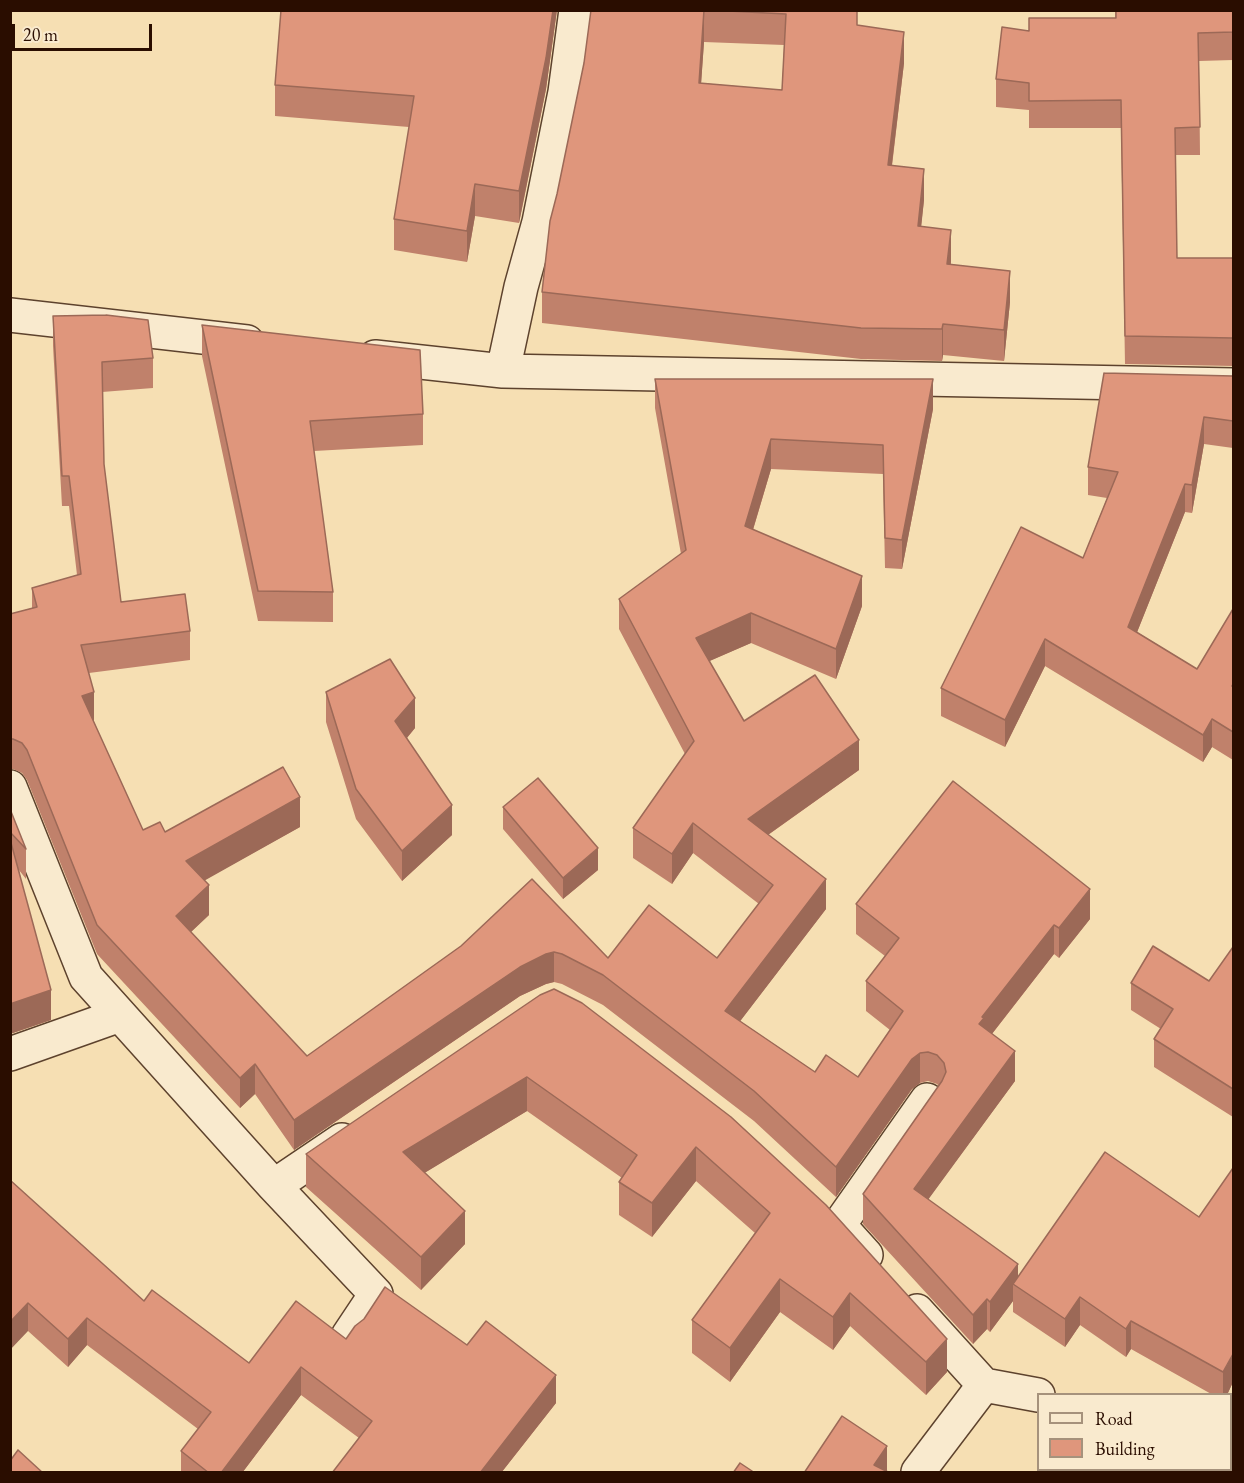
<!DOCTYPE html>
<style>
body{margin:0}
#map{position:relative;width:1244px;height:1483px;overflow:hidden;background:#f6dfb3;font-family:"EB Garamond",serif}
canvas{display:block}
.frame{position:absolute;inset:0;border:12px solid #2a0d00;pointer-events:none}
.legend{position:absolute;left:1037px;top:1393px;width:195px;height:78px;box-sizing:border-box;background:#f9eace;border:2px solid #a6927c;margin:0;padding:8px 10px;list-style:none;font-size:18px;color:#2a0d00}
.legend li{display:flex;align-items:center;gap:12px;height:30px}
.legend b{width:30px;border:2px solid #a6927c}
.scale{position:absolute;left:12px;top:24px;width:140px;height:27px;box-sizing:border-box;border:3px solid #2a0d00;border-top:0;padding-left:8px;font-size:18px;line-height:21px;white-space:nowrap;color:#2a0d00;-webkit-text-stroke:4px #f9eace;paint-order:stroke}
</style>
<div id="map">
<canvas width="1244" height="1483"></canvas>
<div class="frame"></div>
<ul class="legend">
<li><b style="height:8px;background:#f9eace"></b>Road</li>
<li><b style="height:16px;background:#df967c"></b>Building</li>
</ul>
<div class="scale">20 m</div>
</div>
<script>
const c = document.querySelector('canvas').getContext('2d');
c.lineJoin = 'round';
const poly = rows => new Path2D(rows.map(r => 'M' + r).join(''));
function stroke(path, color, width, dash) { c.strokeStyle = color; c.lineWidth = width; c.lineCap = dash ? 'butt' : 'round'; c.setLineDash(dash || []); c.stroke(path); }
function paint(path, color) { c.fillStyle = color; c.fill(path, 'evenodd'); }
const street = poly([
 [10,315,247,342],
 [375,357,503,371,1234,385],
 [503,371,521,287,539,222,565,92,576,10],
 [10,787,86,977,274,1186],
 [10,1054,120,1015],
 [342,1140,274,1186,376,1294,348,1336],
 [866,1255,839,1225,927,1100],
 [917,1311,984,1385],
 [1230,1430,1234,1431],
 [918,1472,984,1385,1038,1395]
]);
stroke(street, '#5d422d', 36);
stroke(street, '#f9eace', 33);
paint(poly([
 [281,10,557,10,546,89,519,223,475,216,467,262,394,250,394,219,409,127,275,116,275,85],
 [591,10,857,10,857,25,904,63,892,166,924,200,921,226,951,261,951,265,1010,302,1004,361,943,355,942,361,861,359,542,323,542,292,557,194,584,63],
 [704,42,784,45,782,90,701,83],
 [1115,10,1233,10,1233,60,1199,61,1200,155,1175,155,1177,258,1233,258,1233,366,1125,364,1121,128,1029,128,1029,110,996,107,996,79,1029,31,1115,18],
 [53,316,153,358,153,388,102,392,104,464,121,602,190,631,190,660,89,673,94,722,143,830,165,832,300,827,204,880,209,915,191,932,307,1056,461,946,532,879,608,958,717,958,759,904,693,853,672,884,633,858,633,828,685,754,619,629,619,599,681,554,655,408,655,379,933,409,902,569,885,568,883,474,771,469,753,530,862,606,836,679,751,643,709,661,744,721,859,770,768,835,826,909,740,1021,815,1072,858,1077,890,1030,866,1011,866,981,885,956,856,934,856,904,1090,919,1059,958,1054,954,992,1034,1015,1081,928,1199,1018,1277,1105,1152,1233,1382,1227,1395,1213,1395,1131,1349,1126,1357,1080,1325,1065,1347,1013,1312,1013,1301,990,1332,987,1329,973,1344,863,1224,863,1194,939,1086,937,1084,928,1081,920,1083,912,1089,836,1197,754,1121,603,1005,562,984,554,982,546,984,520,996,294,1150,255,1094,240,1108,97,954,27,780,22,773,13,769,10,769,10,614,32,608,32,588,77,575,69,506,62,506,53,346],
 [202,325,423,414,423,445,314,451,333,592,333,622,258,621,202,356],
 [1233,376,1233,448,1204,444,1192,513,1185,512,1137,632,1197,669,1233,609,1233,760,1212,747,1203,762,1045,666,1005,747,941,716,941,688,1083,558,1107,498,1088,495,1088,467],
 [326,692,415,728,407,738,452,835,402,881,356,819,326,722],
 [503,807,598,870,563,899,503,829],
 [10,809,26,849,26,879,19,870,51,1020,10,1034],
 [1233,947,1233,1117,1154,1067,1154,1039,1161,1029,1131,1010,1131,983,1209,981],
 [540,995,947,1372,926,1395,850,1326,833,1350,780,1312,730,1382,692,1353,692,1320,755,1233,696,1181,652,1237,619,1215,619,1182,622,1178,527,1111,424,1173,465,1244,421,1290,306,1187,306,1154],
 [10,1180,144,1301,249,1363,346,1339,467,1345,556,1403,501,1473,332,1473,359,1438,301,1395,242,1473,181,1473,181,1451,198,1429,87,1345,68,1367,28,1331]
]), '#c0816b');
paint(poly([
 [553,10,557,10,546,89,519,223,519,191],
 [704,10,704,42,699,114,699,83],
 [904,32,904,63,888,197,888,165],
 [924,169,924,200,918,257,918,226],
 [475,184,475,216,467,262,467,231],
 [951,230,951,261,947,296,947,264],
 [1010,271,1010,302,1004,361,1004,330],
 [943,324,943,355,942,361,942,329],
 [933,379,933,409,902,569,902,540],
 [1204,417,1204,444,1192,513,1192,485],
 [771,439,771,469,745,556,745,526],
 [1185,484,1185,512,1128,655,1128,627],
 [862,576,862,606,836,679,836,649],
 [751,613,751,643,696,667,696,638],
 [1045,639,1045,666,1005,747,1005,720],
 [94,692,94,722,82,696],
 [415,698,415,728,395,752,395,721],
 [1212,719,1212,747,1203,762,1203,735],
 [859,740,859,770,748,849,748,819],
 [300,797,300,827,186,891,186,861],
 [452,805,452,835,402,881,402,851],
 [693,823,693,853,672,884,672,854],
 [598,848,598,870,563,899,563,878],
 [826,879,826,909,725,1041,725,1011],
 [209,885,209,915,176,946,176,916],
 [1090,889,1090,919,1059,958,1059,928],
 [1054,925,1054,954,984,1044,979,1024,982,1017],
 [554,952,554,982,546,984,520,996,294,1150,294,1120,520,967,546,954],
 [51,990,51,1020,10,1034,10,1004],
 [1015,1051,1015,1081,914,1219,914,1189],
 [920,1053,920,1083,912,1089,836,1197,836,1167,912,1059],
 [255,1064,255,1094,240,1108,240,1078],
 [527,1077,527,1111,403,1186,403,1152],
 [696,1147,696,1181,652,1237,652,1203],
 [465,1211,465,1244,421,1290,421,1257],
 [1018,1264,1018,1287,1013,1284,1013,1301,990,1332,990,1302],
 [780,1279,780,1312,730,1382,730,1348],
 [850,1293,850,1326,833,1350,833,1317],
 [1080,1297,1080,1325,1065,1347,1065,1319],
 [987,1299,987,1329,973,1344,973,1315],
 [28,1303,28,1331,10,1350,10,1322],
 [87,1318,87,1345,68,1367,68,1339],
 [1131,1321,1131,1349,1126,1357,1126,1329],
 [947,1339,947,1372,926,1395,926,1362],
 [1233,1354,1233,1382,1227,1395,1223,1395,1223,1372],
 [301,1367,301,1395,242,1473,221,1473],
 [556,1375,556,1403,501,1473,480,1473],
 [887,1446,887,1473,874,1465]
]), '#9c6957');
const building = poly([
 [281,10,553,10,546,58,519,191,475,184,467,231,394,219,414,96,275,85,281,10],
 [591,10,704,10,699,83,782,90,786,14,709,10,857,10,857,25,904,32,888,165,924,169,918,226,951,230,947,264,1010,271,1004,330,943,324,942,329,861,328,542,292,550,221,557,194,584,63,591,10],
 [1116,10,1233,10,1233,32,1198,33,1200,127,1175,128,1177,258,1233,258,1233,338,1125,336,1121,100,1029,101,1029,83,996,79,1002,27,1029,31,1029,18,1116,18,1116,10],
 [106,315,148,320,153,358,102,362,104,464,121,602,185,594,190,631,81,645,94,692,82,696,143,830,160,822,165,832,283,767,300,797,186,861,209,885,176,916,307,1056,461,946,532,879,608,958,649,905,717,958,773,885,693,823,672,854,633,828,694,741,619,599,686,550,655,379,933,379,902,540,885,538,883,445,771,439,745,526,862,576,836,649,751,613,696,638,744,721,815,675,859,740,748,819,826,879,725,1011,815,1072,826,1055,858,1077,903,1011,866,981,899,938,856,904,953,781,1090,889,1059,928,1054,925,982,1017,984,1018,979,1024,1015,1051,914,1189,1018,1264,990,1302,987,1299,973,1315,863,1194,942,1081,946,1072,944,1063,937,1055,928,1052,920,1053,912,1059,836,1167,754,1091,603,975,562,954,554,952,546,954,520,967,294,1120,255,1064,240,1078,97,925,27,750,22,743,13,739,10,739,10,614,37,607,32,588,81,574,69,476,62,476,53,316,106,315],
 [202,325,420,350,423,414,310,421,333,592,258,591,202,325],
 [1104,373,1233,376,1233,421,1204,417,1192,485,1185,484,1128,627,1197,669,1233,609,1233,684,1232,686,1233,687,1233,732,1212,719,1203,735,1045,639,1005,720,941,688,1021,527,1083,558,1118,472,1088,467,1104,373],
 [390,659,415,698,395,721,452,805,402,851,356,789,326,692,390,659],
 [538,778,598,848,563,878,503,807,538,778],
 [10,809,26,849,10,832,10,809],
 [10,839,51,990,10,1004,10,839],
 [1153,946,1209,981,1233,947,1233,1089,1154,1039,1173,1009,1131,983,1153,946],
 [554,989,582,1003,731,1117,826,1205,947,1339,926,1362,850,1293,833,1317,780,1279,730,1348,692,1320,770,1213,696,1147,652,1203,619,1182,637,1155,527,1077,403,1152,465,1211,421,1257,306,1154,540,995,554,989],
 [1105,1152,1199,1217,1233,1168,1233,1354,1223,1372,1131,1321,1126,1329,1080,1297,1065,1319,1013,1284,1105,1152],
 [10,1180,144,1301,152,1290,249,1363,296,1301,346,1339,355,1326,364,1319,385,1287,467,1345,486,1321,556,1375,480,1473,332,1473,372,1421,301,1367,221,1473,209,1473,181,1451,211,1412,87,1318,68,1339,28,1303,10,1322,10,1180],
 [842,1416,887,1446,874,1465,890,1473,804,1473,842,1416],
 [1230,1445,1233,1447,1233,1473,1203,1473,1204,1470,1230,1470,1230,1445],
 [18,1450,43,1473,10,1473,10,1461,18,1450],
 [740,1463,755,1473,733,1473,740,1463]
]);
paint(building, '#df967c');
stroke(building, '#9c6957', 1.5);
</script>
